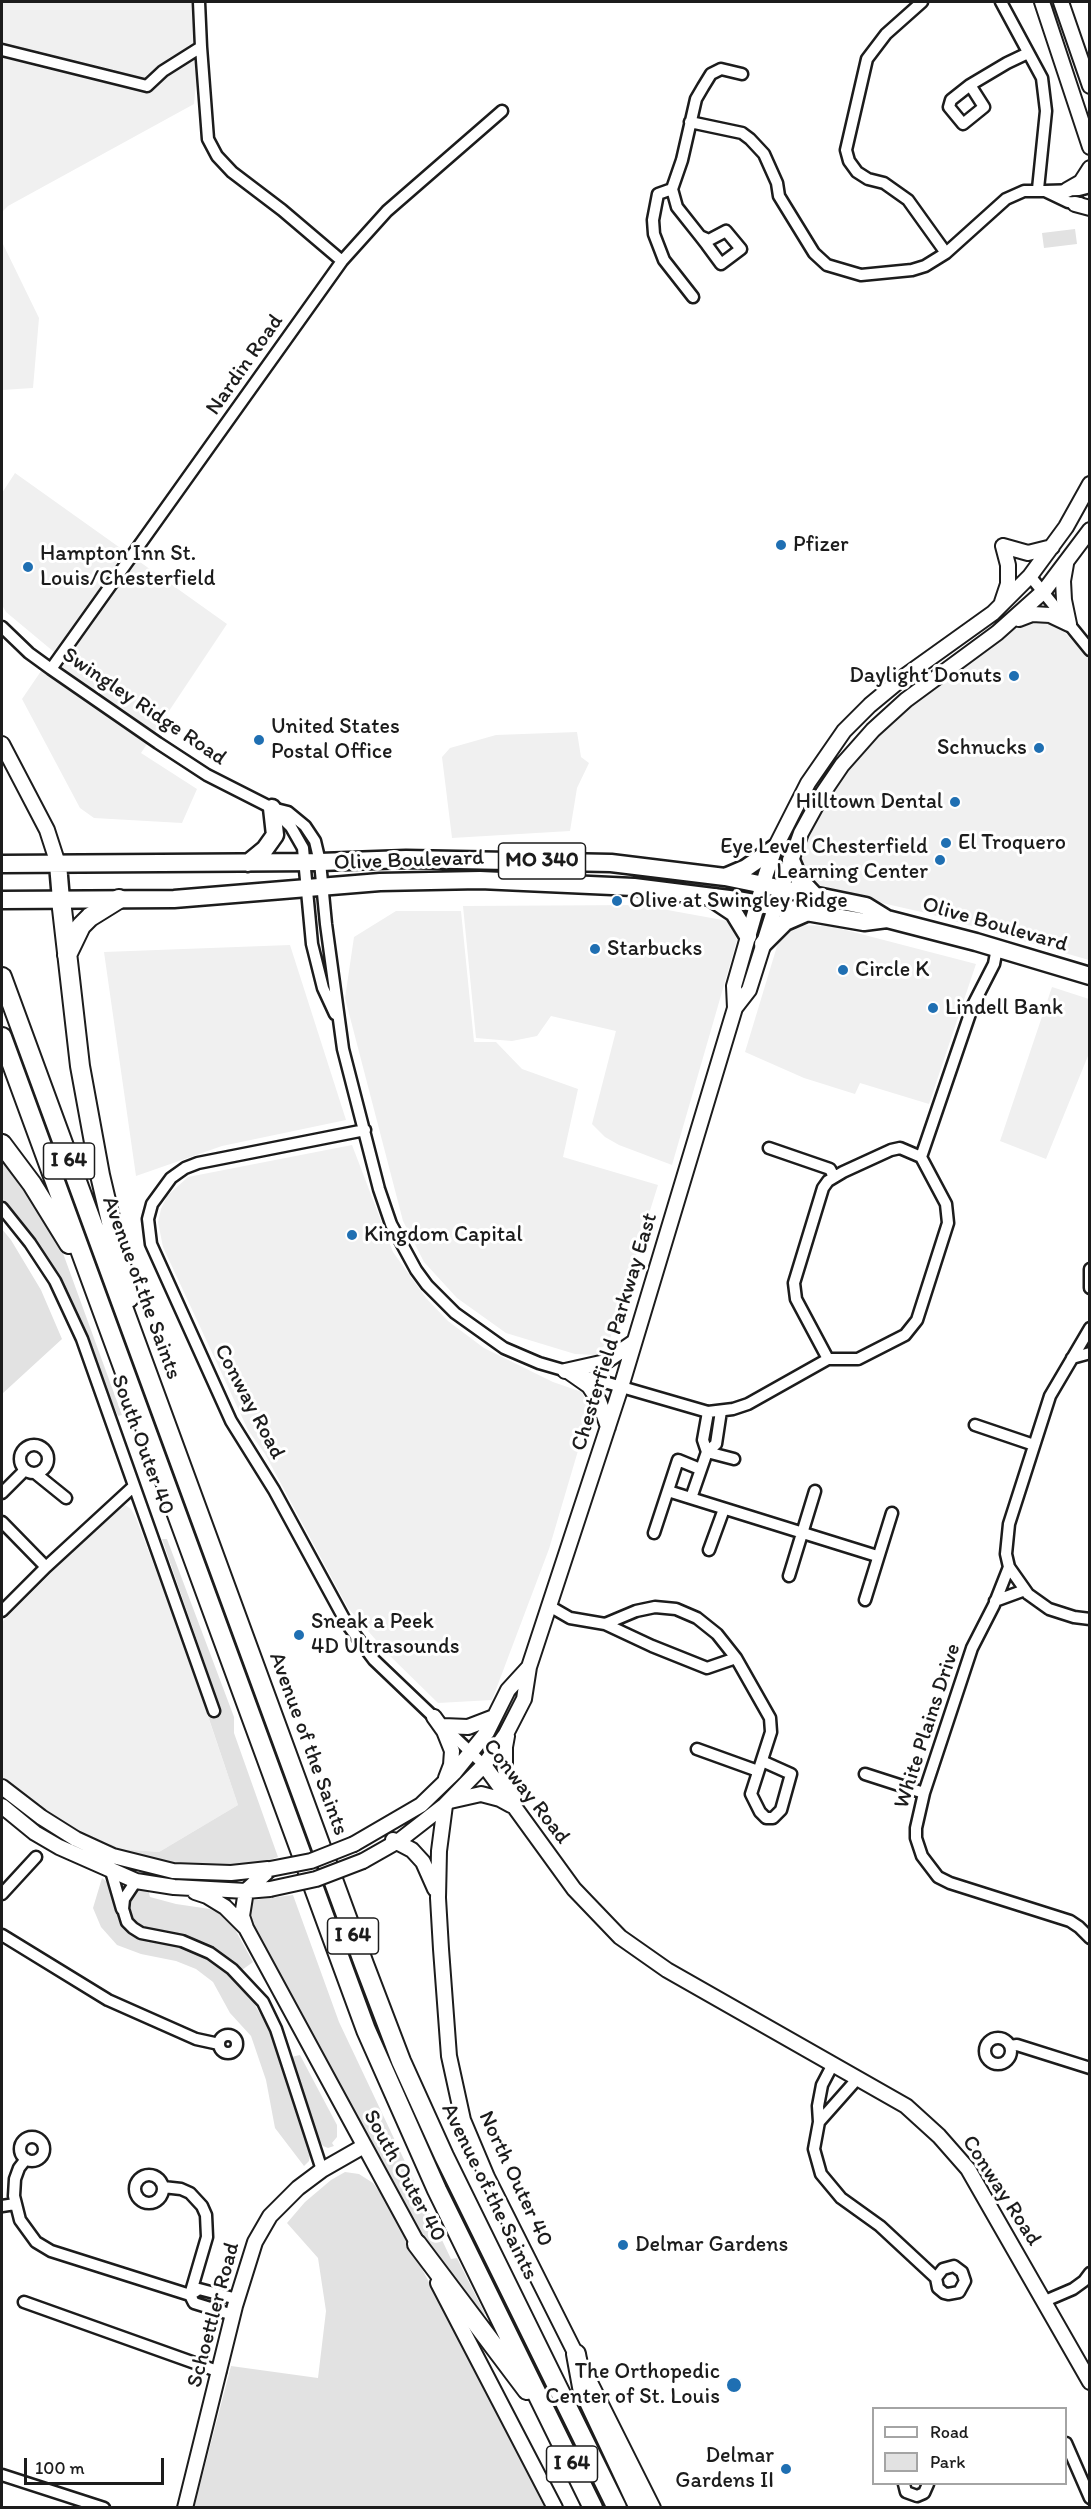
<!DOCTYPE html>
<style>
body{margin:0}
#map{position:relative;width:1091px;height:2509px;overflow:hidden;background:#fff;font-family:Itim,sans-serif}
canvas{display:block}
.frame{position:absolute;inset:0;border:3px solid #1c1c1c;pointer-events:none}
.legend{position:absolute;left:872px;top:2407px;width:195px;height:78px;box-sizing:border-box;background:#fff;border:2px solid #a4a4a4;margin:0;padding:8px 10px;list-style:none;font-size:18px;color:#1c1c1c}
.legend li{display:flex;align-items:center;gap:12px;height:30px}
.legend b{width:30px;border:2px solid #a4a4a4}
.scale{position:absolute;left:24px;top:2458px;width:140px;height:27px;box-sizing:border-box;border:3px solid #1c1c1c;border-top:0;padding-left:8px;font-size:18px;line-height:21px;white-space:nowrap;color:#1c1c1c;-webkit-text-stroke:4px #fff;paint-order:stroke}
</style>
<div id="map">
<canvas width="1091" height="2509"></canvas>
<div class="frame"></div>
<ul class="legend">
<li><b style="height:8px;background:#fff"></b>Road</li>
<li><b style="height:16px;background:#e2e2e2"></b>Park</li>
</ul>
<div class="scale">100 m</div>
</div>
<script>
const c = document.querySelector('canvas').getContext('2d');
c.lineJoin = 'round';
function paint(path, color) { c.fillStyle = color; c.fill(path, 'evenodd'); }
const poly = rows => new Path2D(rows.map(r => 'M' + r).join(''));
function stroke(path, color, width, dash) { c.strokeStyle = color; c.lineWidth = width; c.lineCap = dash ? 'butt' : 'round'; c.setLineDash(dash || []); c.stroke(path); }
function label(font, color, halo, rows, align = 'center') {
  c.font = font + ' Itim,sans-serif'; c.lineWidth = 6; c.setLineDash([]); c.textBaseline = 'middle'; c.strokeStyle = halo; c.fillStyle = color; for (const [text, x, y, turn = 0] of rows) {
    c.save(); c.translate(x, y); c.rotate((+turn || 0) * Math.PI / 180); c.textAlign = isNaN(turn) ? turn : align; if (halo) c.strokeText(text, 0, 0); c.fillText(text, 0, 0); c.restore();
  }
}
paint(poly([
 [2,2,195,2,200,40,194,104,8,206,2,212],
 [2,242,39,318,33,388,2,390],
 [15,473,227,624,141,753,197,789,182,823,94,818,80,808,22,699,54,652,6,612,2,605,2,493],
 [1032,619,1047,619,1055,623,1089,657,1089,960,926,913,816,888,806,880,799,857,828,799,860,754,886,726,917,700,980,656,1020,624],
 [577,732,581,757,589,763,577,788,570,831,452,838,442,757,450,748,496,735],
 [640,905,728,921,737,940,672,1165,619,1145,605,1137,592,1124,616,1031,551,1016,537,1036,512,1041,476,1038,463,906],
 [396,911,461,911,474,1042,496,1042,522,1069,578,1089,563,1157,658,1185,610,1339,596,1355,575,1354,506,1333,457,1298,424,1262,403,1221,345,998,354,937],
 [798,925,830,926,976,964,929,1104,860,1083,855,1094,804,1078,745,1052,781,933],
 [290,945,346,1120,222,1146,136,1176,104,952],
 [1052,987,1089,999,1090,1051,1046,1159,1000,1141],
 [352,1145,393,1252,426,1298,448,1321,484,1348,553,1382,582,1392,590,1410,549,1549,492,1700,438,1703,389,1655,348,1608,265,1454,248,1430,163,1247,158,1222,161,1209,167,1196,188,1177],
 [125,1505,131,1509,136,1518,179,1631,238,1805,159,1852,120,1849,78,1831,53,1816,2,1777,2,1622,119,1506]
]), '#f0f0f0');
paint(poly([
 [1075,229,1077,244,1044,248,1042,233],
 [2,1154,25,1185,60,1245,122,1415,118,1416,67,1293,23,1224,2,1198],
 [2,1229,11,1240,41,1290,62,1339,2,1394],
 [162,1539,167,1539,234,1717,234,1733,278,1857,267,1861,266,1865,189,1866,153,1863,109,1848,110,1844,120,1849,159,1852,238,1805,207,1713,221,1710],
 [102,1878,111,1885,114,1908,126,1929,138,1935,196,1951,229,1972,249,1995,274,2038,310,2154,309,2161,304,2166,275,2128,266,2080,251,2036,230,2013,213,1982,196,1969,176,1961,141,1954,117,1945,101,1927,93,1908],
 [148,1889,150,1897,176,1904,210,1909,222,1915,232,1924,253,1962,242,1970,222,1954,193,1939,137,1925,132,1920,127,1906,133,1894,139,1890],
 [293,1895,339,2022,451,2259,457,2258,485,2314,480,2319,433,2254,411,2217,254,1927,250,1912,254,1900],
 [300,2055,337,2125,337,2137,332,2143,334,2146,328,2148,323,2146,317,2136,291,2057],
 [345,2172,359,2174,373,2183,382,2195,477,2371,545,2507,194,2508,231,2366,318,2378,326,2311,318,2258,287,2223,305,2202,331,2180]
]), '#e2e2e2');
const street = poly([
 [922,2,886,34,867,59,846,150,849,161,857,172,868,179,884,183,908,200,946,253],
 [1001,2,1042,78,1046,111,1038,189],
 [201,47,208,139,217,156,232,172,282,210,342,261],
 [2,50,147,86,163,71,201,47,199,2],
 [970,85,984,107,963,124,949,107,951,100,970,85,1007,63,1028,53],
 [690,122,742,133,750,139,764,154,777,183,779,196,814,253,827,265,861,275,912,270,925,266,946,253,1006,199,1024,191,1045,191],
 [672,189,658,194,653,220,654,234,664,260,693,297],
 [1080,203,1068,202,1045,191,1079,190,1090,187],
 [700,236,709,240,726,231,741,249,721,264,707,245,700,236,677,207,672,189,682,160,696,99,703,87,711,74,721,69,742,74],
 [1030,576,1090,650],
 [2,627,29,653,51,669,158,743,207,775,272,808,288,812,305,826,315,841,320,862,326,924,343,1049,379,1189,391,1224,416,1270,427,1285,455,1313,504,1348,539,1363,708,1412,733,1409,748,1404,828,1359,858,1359,905,1335,917,1320,948,1223,946,1204,921,1157,973,1005,994,964,997,948],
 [51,669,342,261,387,211,502,111],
 [275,811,291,827,303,848,312,944,323,988,335,1014],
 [365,1130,198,1163,185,1168,171,1178,152,1204,148,1219,151,1244,231,1421,274,1490,347,1624,374,1660,484,1765],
 [769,1148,830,1169,834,1177],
 [2,1208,30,1243,55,1281,82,1339,214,1711],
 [1090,1269,1090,1288],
 [1090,1328,1050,1396,1009,1524,1006,1554,1009,1567,994,1605,972,1648,924,1793,916,1828,916,1838,922,1856,938,1877,950,1883,1070,1921,1079,1927,1090,1938],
 [1072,1358,1090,1353],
 [828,1359,796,1299,794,1283,823,1188,828,1181,843,1172,891,1150,900,1148,921,1157],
 [975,1425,1034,1445],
 '20 1459a14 14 0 1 1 28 0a14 14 0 1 1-28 0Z',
 [707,1452,703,1440,708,1412],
 [707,1452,734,1459],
 [35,1473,66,1498],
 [668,1491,877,1556],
 [2,1493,25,1470],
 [691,1498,707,1452,716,1444,721,1411],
 [2,1522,46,1567],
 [654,1533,678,1460,700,1469],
 [709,1550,724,1509],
 [1009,1567,1028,1594,1049,1609,1074,1617,1090,1619],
 [789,1576,815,1491],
 [865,1600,892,1513],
 [995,1601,1025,1590],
 [551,1607,570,1618,605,1624,636,1611,655,1607,676,1609,697,1618,717,1634,736,1658,770,1718,771,1732,751,1794,760,1812,766,1818,773,1818,781,1810,791,1774,762,1761],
 [2,1611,46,1567,134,1486],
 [605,1624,652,1646,707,1668,736,1658],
 [697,1749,758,1771],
 [865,1774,924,1793],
 [109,1864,122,1909],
 [136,1881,124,1899,123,1909,127,1922,133,1928,141,1933,182,1941,210,1953,232,1969,263,2002,276,2029,322,2170],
 [2,1894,36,1857],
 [2,1935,108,2000,196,2039,219,2044],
 '219 2044a9 9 0 1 1 18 0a9 9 0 1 1-18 0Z',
 '985 2051a13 13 0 1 1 26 0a13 13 0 1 1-26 0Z',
 [1010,2046,1017,2045,1090,2068],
 [833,2064,822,2085,818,2106,819,2122,814,2149,821,2174,841,2198,880,2226,936,2278,938,2288,944,2293,948,2294,959,2292,965,2281,962,2272,954,2266,943,2269,936,2278],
 [819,2122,858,2078],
 '20 2149a12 12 0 1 1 24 0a12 12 0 1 1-24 0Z',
 [26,2159,19,2168,15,2179,14,2196,20,2220,36,2242,51,2251,190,2295,194,2303,233,2315],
 '135 2189a14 14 0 1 1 28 0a14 14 0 1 1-28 0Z',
 [163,2187,181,2189,190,2193,202,2206,206,2215,207,2237,190,2295],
 [2,2206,15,2204],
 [190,2295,199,2289,237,2299],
 [1045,2301,1073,2289,1084,2281,1090,2273],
 [24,2302,220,2372],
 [1066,2443,1090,2498],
 [2,2475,104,2508],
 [904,2484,906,2492,917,2496,924,2493,928,2484]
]);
const secondary = poly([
 [1042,2,1090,147],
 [1061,2,1090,86],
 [1067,190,1081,182,1090,168],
 [1075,204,1090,208],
 [1003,546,1028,553,1052,547],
 [1066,564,1063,581,1064,600,1069,624],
 [1002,602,1008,584,1008,565,1003,546],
 [1019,619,1032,614,1050,615,1069,624],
 [2,744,47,830,58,864],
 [735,1008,749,990,781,889,801,833,823,793,842,765,873,730,906,700,997,633,1044,591,1090,530],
 [565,1371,605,1362,634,1342],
 [569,1372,589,1386,599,1401,608,1427],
 [434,1717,444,1731,452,1751,451,1765,446,1778],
 [443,1726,468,1727,494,1717],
 [507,1736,505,1747,505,1770,513,1800],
 [484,1765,574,1889,620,1937,667,1970,906,2106,939,2136,968,2169,1090,2382],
 [2,1787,41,1817,76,1839,113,1856,173,1871,231,1873,268,1869],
 [450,1801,481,1794,500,1799,511,1805],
 [445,1805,439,1851,438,1898,441,1949,449,2056,463,2120,487,2177,653,2508],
 [2,1806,35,1833,59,1847,136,1881,174,1887,246,1891,270,1889],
 [393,1840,412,1850,423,1862,435,1889],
 [354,1844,421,1805,454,1773,487,1732,508,1690,529,1667],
 [363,1861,400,1840,445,1805,484,1765,506,1734,524,1699,529,1667,621,1387,735,1008,734,986,766,874,775,848,808,783,844,731,870,705,905,676,993,613,1030,576,1066,527,1090,484],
 [270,1869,246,1891,242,1916,246,1928,421,2250],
 [195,1892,207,1896,225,1907,245,1927],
 [438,2283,555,2508],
 [185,2508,235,2306,255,2242,270,2216,298,2188,322,2170,364,2146]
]);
const primary = poly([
 [791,860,799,879,815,896],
 [248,863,265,849,275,835,272,808],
 [2,864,320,862,406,859,611,863,725,877,866,906,887,919,976,942,1090,976],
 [58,864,61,900],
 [725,877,746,868,775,848],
 [713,899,734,913,748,936],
 [2,900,174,899,380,882,480,880,634,887,737,900,864,922,887,919],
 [763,944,785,922,808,912]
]);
const highway = poly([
 [61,900,80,1066,100,1175,129,1298],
 [67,955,81,926,90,917,119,899],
 [2,977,364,1964,401,2061,444,2156,617,2508],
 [2,1037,366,2030,437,2190,593,2508],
 [2,1144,32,1184,69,1244],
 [417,2244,527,2390],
 [576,2354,582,2387,639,2508]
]);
stroke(street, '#1c1c1c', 15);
stroke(secondary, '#1c1c1c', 18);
stroke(primary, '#1c1c1c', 21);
stroke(highway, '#1c1c1c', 22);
stroke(street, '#fff', 10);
stroke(secondary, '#fff', 14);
stroke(primary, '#fff', 16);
stroke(highway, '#fff', 18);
const secondaryBridge = poly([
 [270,1869,311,1861,354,1844],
 [270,1889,316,1879,363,1861]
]);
stroke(secondaryBridge, '#1c1c1c', 18, []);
stroke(secondaryBridge, '#fff', 14);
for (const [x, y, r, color] of [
 [781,545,6,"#1f6fb2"],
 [28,567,6,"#1f6fb2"],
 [1014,676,6,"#1f6fb2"],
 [259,740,6,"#1f6fb2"],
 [1039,748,6,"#1f6fb2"],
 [955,802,6,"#1f6fb2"],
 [946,843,6,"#1f6fb2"],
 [940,860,6,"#1f6fb2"],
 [617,901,6,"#1f6fb2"],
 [595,949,6,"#1f6fb2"],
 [843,970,6,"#1f6fb2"],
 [933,1008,6,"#1f6fb2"],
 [352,1235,6,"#1f6fb2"],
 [299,1635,6,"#1f6fb2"],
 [623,2245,6,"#1f6fb2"],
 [734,2385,8,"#1f6fb2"],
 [786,2469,6,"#1f6fb2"]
]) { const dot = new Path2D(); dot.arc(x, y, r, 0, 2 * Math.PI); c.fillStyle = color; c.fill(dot); stroke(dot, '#fff', 2); }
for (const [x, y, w] of [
 [542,861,87],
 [69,1161,51],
 [353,1936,51],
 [572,2464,51]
]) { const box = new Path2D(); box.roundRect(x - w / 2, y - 18, w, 36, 4.5); c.fillStyle = '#fff'; c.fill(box); stroke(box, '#1c1c1c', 1.5); }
label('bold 21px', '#1c1c1c', null, [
 ["MO 340",542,861],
 ["I 64",69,1161],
 ["I 64",353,1936],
 ["I 64",572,2464]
]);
label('22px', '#1c1c1c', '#fff', [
 ["Nardin Road",245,365,-55],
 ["Swingley Ridge Road",144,707,34],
 ["Olive Boulevard",409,861,-2],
 ["Olive Boulevard",995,925,16],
 ["Avenue of the Saints",141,1288,70],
 ["Chesterfield Parkway East",615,1332,-73],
 ["Conway Road",249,1402,62],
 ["South Outer 40",142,1445,70],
 ["White Plains Drive",928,1726,-72],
 ["Avenue of the Saints",308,1744,70],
 ["Conway Road",526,1792,52],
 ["South Outer 40",404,2176,61],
 ["North Outer 40",515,2179,65],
 ["Conway Road",1001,2191,57],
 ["Avenue of the Saints",489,2192,64],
 ["Schoettler Road",214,2315,-75]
]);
label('22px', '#1c1c1c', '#fff', [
 ["Pfizer",793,545],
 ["Hampton Inn St.",40,554],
 ["Louis/Chesterfield",40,579],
 ["Daylight Donuts",1002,676,"right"],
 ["United States",271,727],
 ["Postal Office",271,752],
 ["Schnucks",1027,748,"right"],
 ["Hilltown Dental",943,802,"right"],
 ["El Troquero",958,843],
 ["Eye Level Chesterfield",928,847,"right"],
 ["Learning Center",928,872,"right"],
 ["Olive at Swingley Ridge",629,901],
 ["Starbucks",607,949],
 ["Circle K",855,970],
 ["Lindell Bank",945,1008],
 ["Kingdom Capital",364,1235],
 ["Sneak a Peek",311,1622],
 ["4D Ultrasounds",311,1647],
 ["Delmar Gardens",635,2245],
 ["The Orthopedic",720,2372,"right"],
 ["Center of St. Louis",720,2397,"right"],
 ["Delmar",774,2456,"right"],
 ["Gardens II",774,2481,"right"]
], 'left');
</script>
